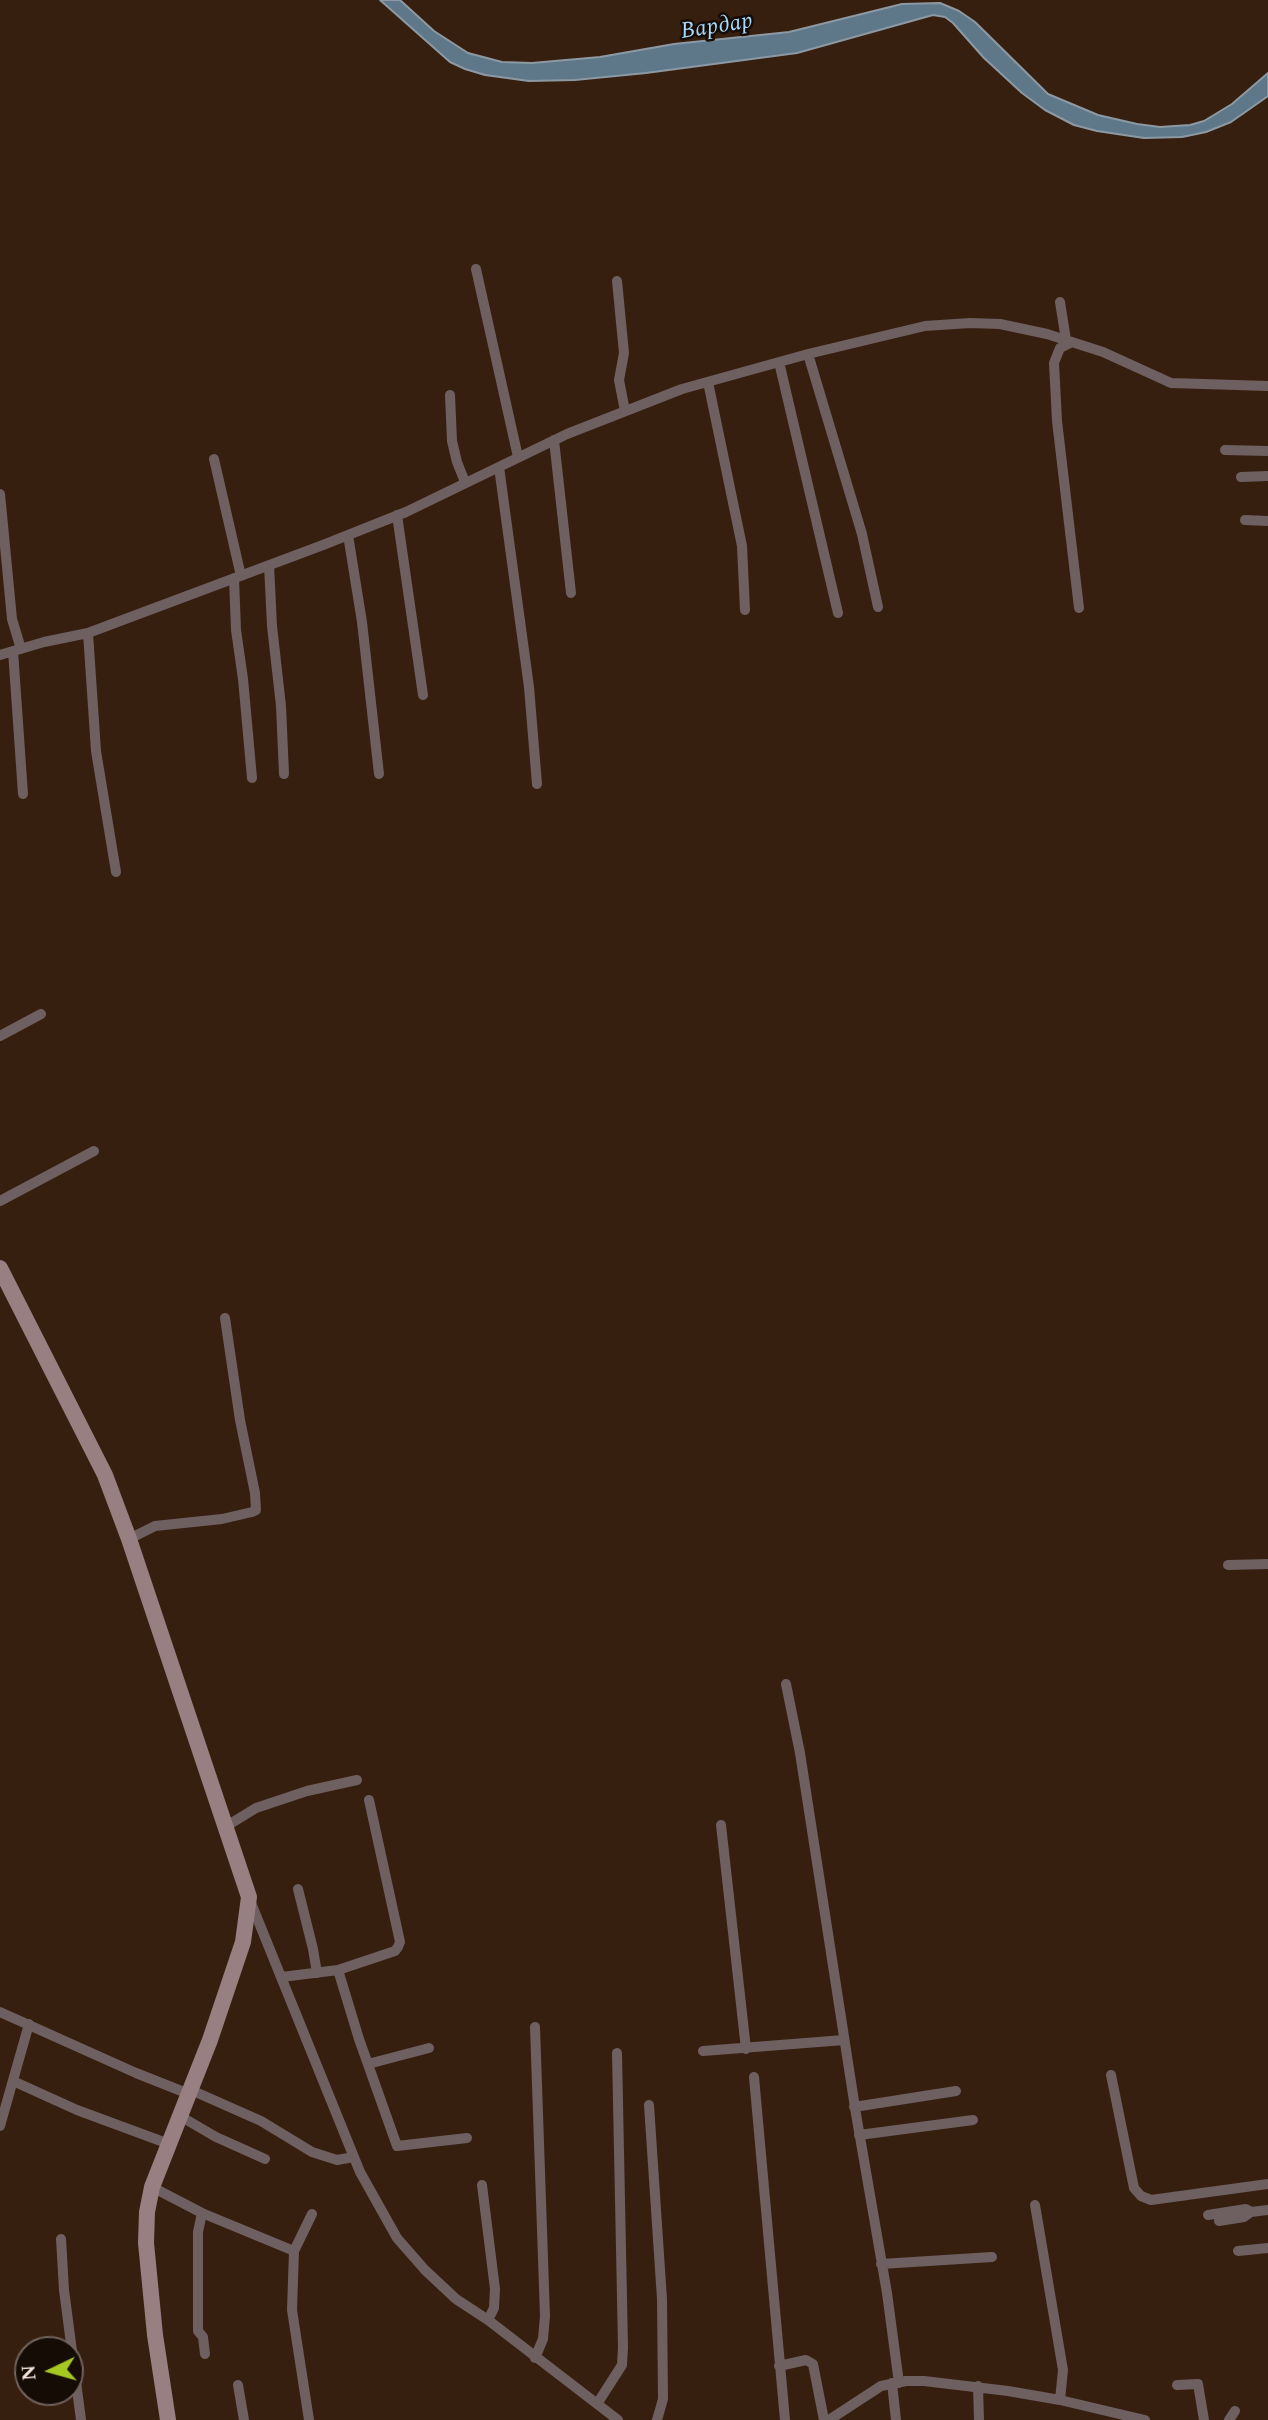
<!DOCTYPE html>
<meta charset="utf-8">
<style>
body{margin:0}
#map{position:relative;width:1268px;height:2420px;overflow:hidden;background:#371f10;font-family:Spectral,serif}
canvas{display:block}
.north{position:absolute;left:14px;top:2336px;width:70px;height:70px;box-sizing:border-box;background:#160c06;border:2px solid #70635c;border-radius:50%;rotate:265deg;font-size:19px;font-weight:700;line-height:28px;text-align:center;color:#f6e6dc}
.north::after{content:'';display:block;margin:auto;width:24px;height:32px;background:#a5c822;clip-path:polygon(50% 0,100% 100%,50% 72%,0 100%)}
</style>
<div id="map">
<canvas width="1268" height="2420"></canvas>
<div class="north">N</div>
</div>
<script>
const c = document.querySelector('canvas').getContext('2d');
c.lineJoin = 'round';
function paint(path, color) { c.fillStyle = color; c.fill(path, 'evenodd'); }
const poly = rows => new Path2D(rows.map(r => 'M' + r).join(''));
function stroke(path, color, width, dash) { c.strokeStyle = color; c.lineWidth = width; c.lineCap = dash ? 'butt' : 'round'; c.setLineDash(dash || []); c.stroke(path); }
function label(font, color, halo, rows, align = 'center') {
  c.font = font + ' Spectral,serif'; c.lineWidth = 5; c.setLineDash([]); c.textBaseline = 'middle'; c.strokeStyle = halo; c.fillStyle = color; for (const [text, x, y, turn = 0] of rows) {
    c.save(); c.translate(x, y); c.rotate((+turn || 0) * Math.PI / 180); c.textAlign = isNaN(turn) ? turn : align; if (halo) c.strokeText(text, 0, 0); c.fillText(text, 0, 0); c.restore();
  }
}
const water = poly([
 [380,0,400,0,434,31,468,53,502,62,532,63,600,57,674,44,789,32,902,4,940,3,959,11,975,22,1048,94,1098,115,1137,124,1160,127,1190,125,1204,121,1232,104,1268,73,1268,96,1231,122,1206,132,1182,137,1144,138,1097,131,1074,125,1045,110,1022,93,984,58,953,23,945,17,933,15,797,53,646,73,575,80,529,81,485,75,465,69,450,62,380,0]
]);
paint(water, '#5e788a');
stroke(water, '#8c99a3', 2);
stroke(poly([
 [476,269,518,457],
 [617,281,624,353,619,380,625,411],
 [1060,302,1066,340],
 [1072,342,1060,348,1054,363,1057,421,1079,608],
 [808,354,862,534,878,607],
 [779,362,838,613],
 [708,382,742,546,745,610],
 [450,395,452,441,457,462,465,482],
 [554,440,571,593],
 [1225,450,1268,451],
 [214,459,241,576],
 [499,467,529,687,537,784],
 [1241,477,1268,476],
 [0,494,12,619,21,649],
 [397,515,423,695],
 [1245,520,1268,521],
 [348,535,362,622,379,774],
 [269,565,272,626,281,706,284,774],
 [234,578,236,630,243,679,252,778],
 [88,633,96,751,116,872],
 [13,651,23,794],
 [0,655,44,642,88,633,323,545,406,512,567,434,682,389,808,354,925,326,970,323,1000,324,1047,334,1103,352,1171,383,1268,386],
 [0,1036,41,1014],
 [0,1201,94,1151],
 [129,1539,155,1526,222,1519,252,1512,256,1510,255,1493,240,1420,225,1318],
 [1228,1565,1268,1564],
 [786,1684,800,1753,856,2114,887,2293,899,2383],
 [721,1825,746,2049],
 [225,1827,256,1808,307,1791,357,1780],
 [298,1889,313,1949,317,1973],
 [249,1898,360,2172,397,2238,425,2270,456,2299,488,2320,618,2420],
 [338,1970,359,2039,397,2146,467,2138],
 [282,1977,338,1970,395,1951,398,1947,400,1942,395,1919,369,1800],
 [0,2012,136,2073,189,2094],
 [703,2051,844,2040],
 [368,2064,429,2048],
 [1111,2075,1134,2188,1141,2196,1151,2200,1268,2184],
 [754,2077,785,2420],
 [13,2081,77,2110,169,2144],
 [191,2090,261,2121,312,2152,337,2160,354,2157],
 [649,2105,662,2299,663,2399,657,2420],
 [854,2107,956,2091],
 [180,2116,216,2137,265,2159],
 [0,2126,29,2024],
 [859,2135,973,2120],
 [482,2185,495,2289,494,2308,488,2320],
 [152,2187,202,2213,294,2251],
 [1035,2205,1063,2370,1060,2400],
 [202,2213,198,2232,198,2331,203,2337,205,2354],
 [1208,2215,1246,2209,1251,2212,1268,2210],
 [1219,2221,1244,2217,1251,2212],
 [61,2239,64,2290,81,2420],
 [1238,2251,1268,2248],
 [881,2264,992,2257],
 [535,2358,543,2339,545,2316,535,2027],
 [779,2366,806,2360,813,2364,824,2420],
 [892,2383,896,2420],
 [238,2385,244,2420],
 [1177,2385,1198,2384,1204,2420],
 [978,2386,979,2420],
 [597,2404,622,2365,623,2347,617,2053],
 [309,2420,292,2310,294,2251,312,2214],
 [829,2420,881,2386,906,2381,924,2381,1008,2391,1060,2400,1145,2420],
 [1229,2420,1235,2411]
]), '#6e5f60', 10);
stroke(poly([
 [0,1268,105,1475,129,1539,249,1897,243,1942,210,2040,152,2187,147,2212,146,2243,155,2335,168,2420]
]), '#987f81', 16);
label('italic 23px', '#a8dbfe', '#160c06', [
 ["Вардар",717,28,-9]
]);
</script>
